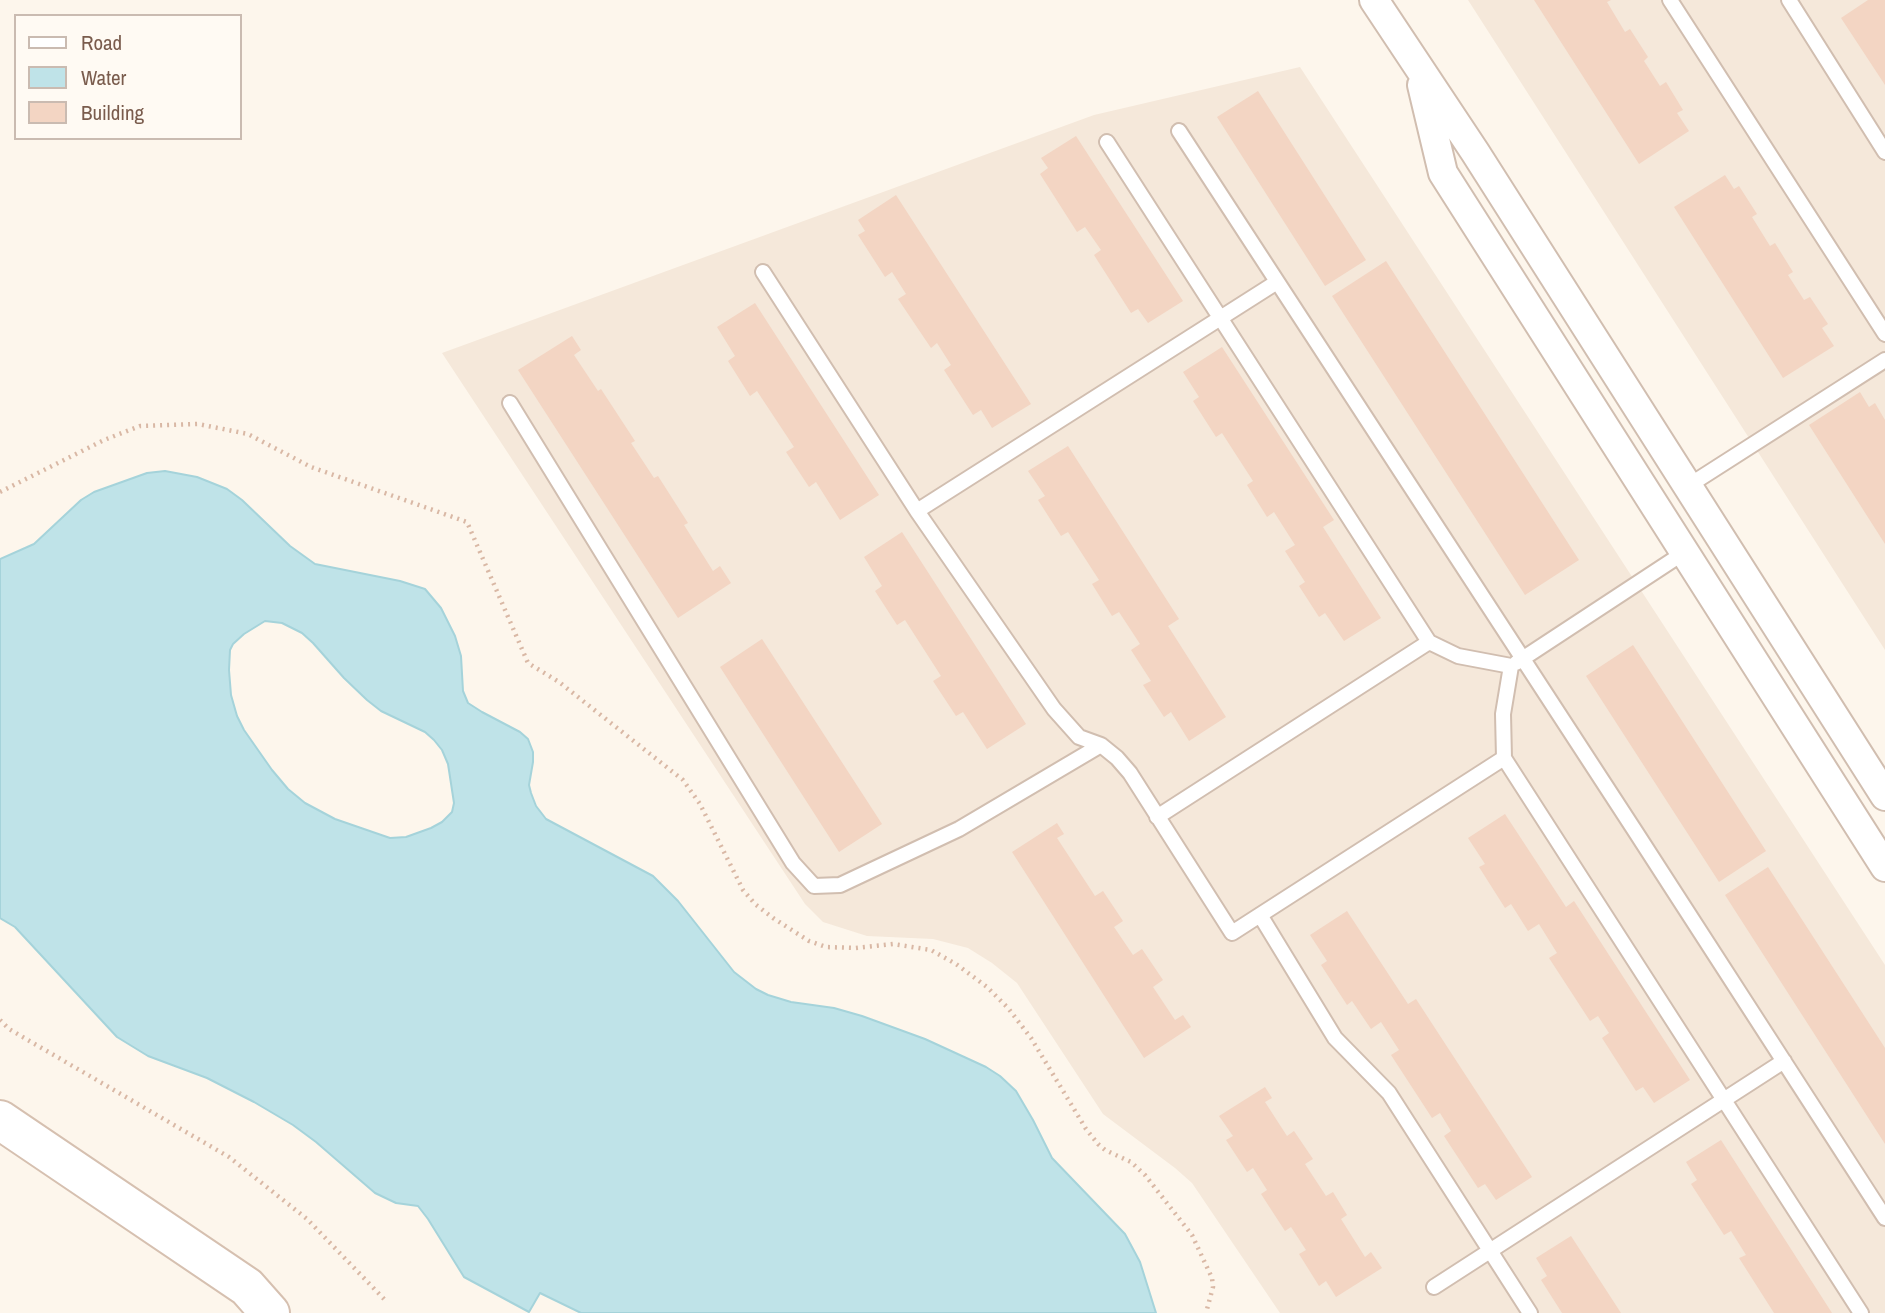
<!DOCTYPE html>
<style>
body{margin:0}
#map{position:relative;width:1885px;height:1313px;overflow:hidden;background:#fdf6ec;font-family:"Archivo Narrow",sans-serif}
canvas{display:block}
.legend{position:absolute;left:14px;top:14px;width:228px;height:126px;box-sizing:border-box;background:#fffaf3;border:2px solid #cabbb1;margin:0;padding:9px 12px;list-style:none;font-size:21px;color:#7a5c4d}
.legend li{display:flex;align-items:center;gap:14px;height:35px}
.legend b{width:35px;border:2px solid #cabbb1}
</style>
<div id="map">
<canvas width="1885" height="1313"></canvas>
<ul class="legend">
<li><b style="height:9px;background:#fff"></b>Road</li>
<li><b style="height:19px;background:#bfe3e8"></b>Water</li>
<li><b style="height:19px;background:#f3d5c3"></b>Building</li>
</ul>
</div>
<script>
const c = document.querySelector('canvas').getContext('2d');
c.lineJoin = 'round';
function paint(path, color) { c.fillStyle = color; c.fill(path, 'evenodd'); }
const poly = rows => new Path2D(rows.map(r => 'M' + r).join(''));
function stroke(path, color, width, dash) { c.strokeStyle = color; c.lineWidth = width; c.lineCap = dash ? 'butt' : 'round'; c.setLineDash(dash || []); c.stroke(path); }
paint(poly([
 [1468,0,1885,0,1885,650],
 [1300,67,1885,965,1885,1313,1280,1313,1192,1183,1175,1168,1103,1114,1017,983,992,963,968,948,933,939,867,936,823,922,805,904,442,353,1094,115]
]), '#f5e8da');
const water = poly([
 [165,471,197,477,227,489,242,500,290,546,315,564,400,581,425,589,441,608,455,636,461,656,463,691,468,703,482,712,520,732,528,739,533,752,533,762,529,785,531,793,536,806,546,819,653,876,678,901,734,972,756,989,768,995,791,1002,834,1008,862,1016,925,1039,986,1067,1000,1076,1016,1091,1033,1120,1052,1158,1125,1234,1140,1262,1156,1313,581,1313,540,1293,529,1312,464,1277,428,1219,418,1206,396,1203,375,1193,316,1142,293,1125,254,1102,207,1078,148,1056,117,1037,15,927,0,918,0,559,34,544,81,500,94,492,147,473,165,471],
 [265,621,282,623,302,633,313,643,344,678,367,700,381,711,425,732,434,740,442,750,448,764,454,803,452,812,442,822,431,828,406,837,390,838,335,819,305,803,288,789,272,770,244,730,237,716,231,695,229,670,230,650,233,644,244,634,265,621]
]);
paint(water, '#bfe3e8');
stroke(water, '#a5d3da', 2);
paint(poly([
 [1534,0,1611,0,1607,2,1625,32,1630,29,1648,57,1644,61,1660,86,1666,82,1683,110,1677,113,1689,131,1639,164],
 [1868,0,1885,0,1885,85,1841,18],
 [1258,91,1366,260,1325,286,1217,117],
 [1076,136,1183,301,1148,323,1138,309,1131,313,1094,255,1101,250,1085,227,1077,232,1040,174,1048,168,1041,158],
 [1725,175,1734,189,1739,186,1757,214,1752,217,1770,246,1775,243,1793,272,1788,275,1804,300,1810,297,1828,324,1822,328,1834,346,1783,378,1674,207],
 [896,195,1031,404,992,428,981,410,973,415,944,370,951,365,937,343,931,348,898,299,906,294,892,272,885,277,858,235,865,231,858,220],
 [1386,261,1579,560,1525,595,1332,296],
 [755,303,879,495,840,520,816,482,809,487,786,452,794,447,757,391,750,396,728,361,735,356,717,327],
 [572,336,581,350,574,355,598,391,601,389,635,441,631,443,654,478,658,476,688,523,684,525,713,571,720,566,731,583,678,618,518,370],
 [1222,347,1334,520,1323,527,1381,618,1344,641,1325,613,1319,617,1299,586,1305,582,1285,551,1295,545,1274,512,1267,517,1247,485,1253,481,1222,433,1216,437,1193,401,1199,397,1183,372],
 [1860,392,1869,407,1875,403,1885,420,1885,544,1809,425],
 [1068,446,1179,619,1168,626,1226,717,1189,741,1171,712,1164,717,1143,685,1151,681,1131,650,1140,644,1119,612,1112,616,1092,584,1099,580,1068,532,1061,536,1038,500,1045,496,1028,471],
 [902,532,1026,724,987,749,963,712,956,716,933,681,941,676,905,620,897,625,875,591,882,586,864,557],
 [762,639,882,824,839,852,720,667],
 [1633,645,1766,851,1719,882,1586,676],
 [1505,814,1566,907,1574,901,1690,1080,1654,1103,1643,1087,1636,1091,1602,1038,1609,1033,1598,1016,1590,1021,1549,958,1557,953,1539,924,1528,931,1511,904,1505,908,1479,867,1485,864,1468,838],
 [1057,823,1064,834,1057,838,1095,896,1103,891,1123,921,1114,927,1133,955,1142,949,1163,980,1153,987,1175,1020,1183,1015,1191,1027,1144,1058,1012,852],
 [1768,867,1885,1048,1885,1144,1725,895],
 [1347,911,1408,1004,1416,999,1532,1177,1496,1200,1485,1184,1478,1188,1444,1136,1451,1131,1440,1113,1432,1118,1391,1055,1399,1050,1381,1022,1371,1029,1352,1001,1347,1005,1321,965,1327,961,1310,935],
 [1265,1087,1272,1098,1265,1102,1287,1136,1294,1131,1313,1159,1305,1164,1326,1196,1333,1192,1347,1215,1341,1219,1365,1257,1371,1252,1382,1268,1336,1297,1326,1281,1319,1286,1299,1254,1306,1250,1291,1227,1285,1231,1261,1194,1267,1190,1253,1168,1247,1172,1226,1140,1233,1136,1219,1116],
 [1721,1140,1832,1313,1774,1313,1739,1258,1746,1255,1731,1231,1724,1235,1691,1184,1697,1180,1686,1162],
 [1571,1236,1621,1313,1562,1313,1541,1280,1547,1276,1536,1258]
]), '#f3d5c3');
const lane = poly([
 [1670,0,1885,334],
 [1789,0,1885,152],
 [1179,131,1637,834,1885,1218],
 [1107,142,1429,642,1458,656,1511,666,1503,714,1504,758,1861,1313],
 [763,272,917,511,1054,709,1079,737,1101,745,1117,758,1130,773,1232,933,1504,758],
 [510,403,793,863,814,886,840,885,959,829,1101,745],
 [1688,486,1885,360],
 [917,511,1277,282],
 [1516,663,1685,552],
 [1157,817,1429,642],
 [1260,915,1335,1038,1389,1093,1530,1313],
 [1434,1287,1784,1061]
]);
const street = poly([
 [1374,0,1475,152,1885,796],
 [1422,85,1443,173,1885,867]
]);
const secondary = poly([
 [0,1120,247,1287,270,1313]
]);
stroke(lane, '#d1beb0', 18);
stroke(street, '#d1beb0', 32);
stroke(secondary, '#d6c0b0', 42);
stroke(poly([
 [0,492,104,440,140,426,198,424,248,434,311,467,467,522,528,663,559,682,683,780,700,804,743,890,755,904,773,918,809,941,826,947,855,948,893,944,931,950,956,964,987,987,1008,1008,1031,1038,1086,1129,1098,1144,1105,1150,1131,1162,1145,1175,1192,1235,1212,1278,1213,1287,1206,1313],
 [0,1020,9,1029,229,1157,307,1219,385,1300]
]), '#d9b8a5', 4.5, [2, 5]);
stroke(lane, '#fff', 14);
stroke(street, '#fff', 28);
stroke(secondary, '#fff', 38);
</script>
